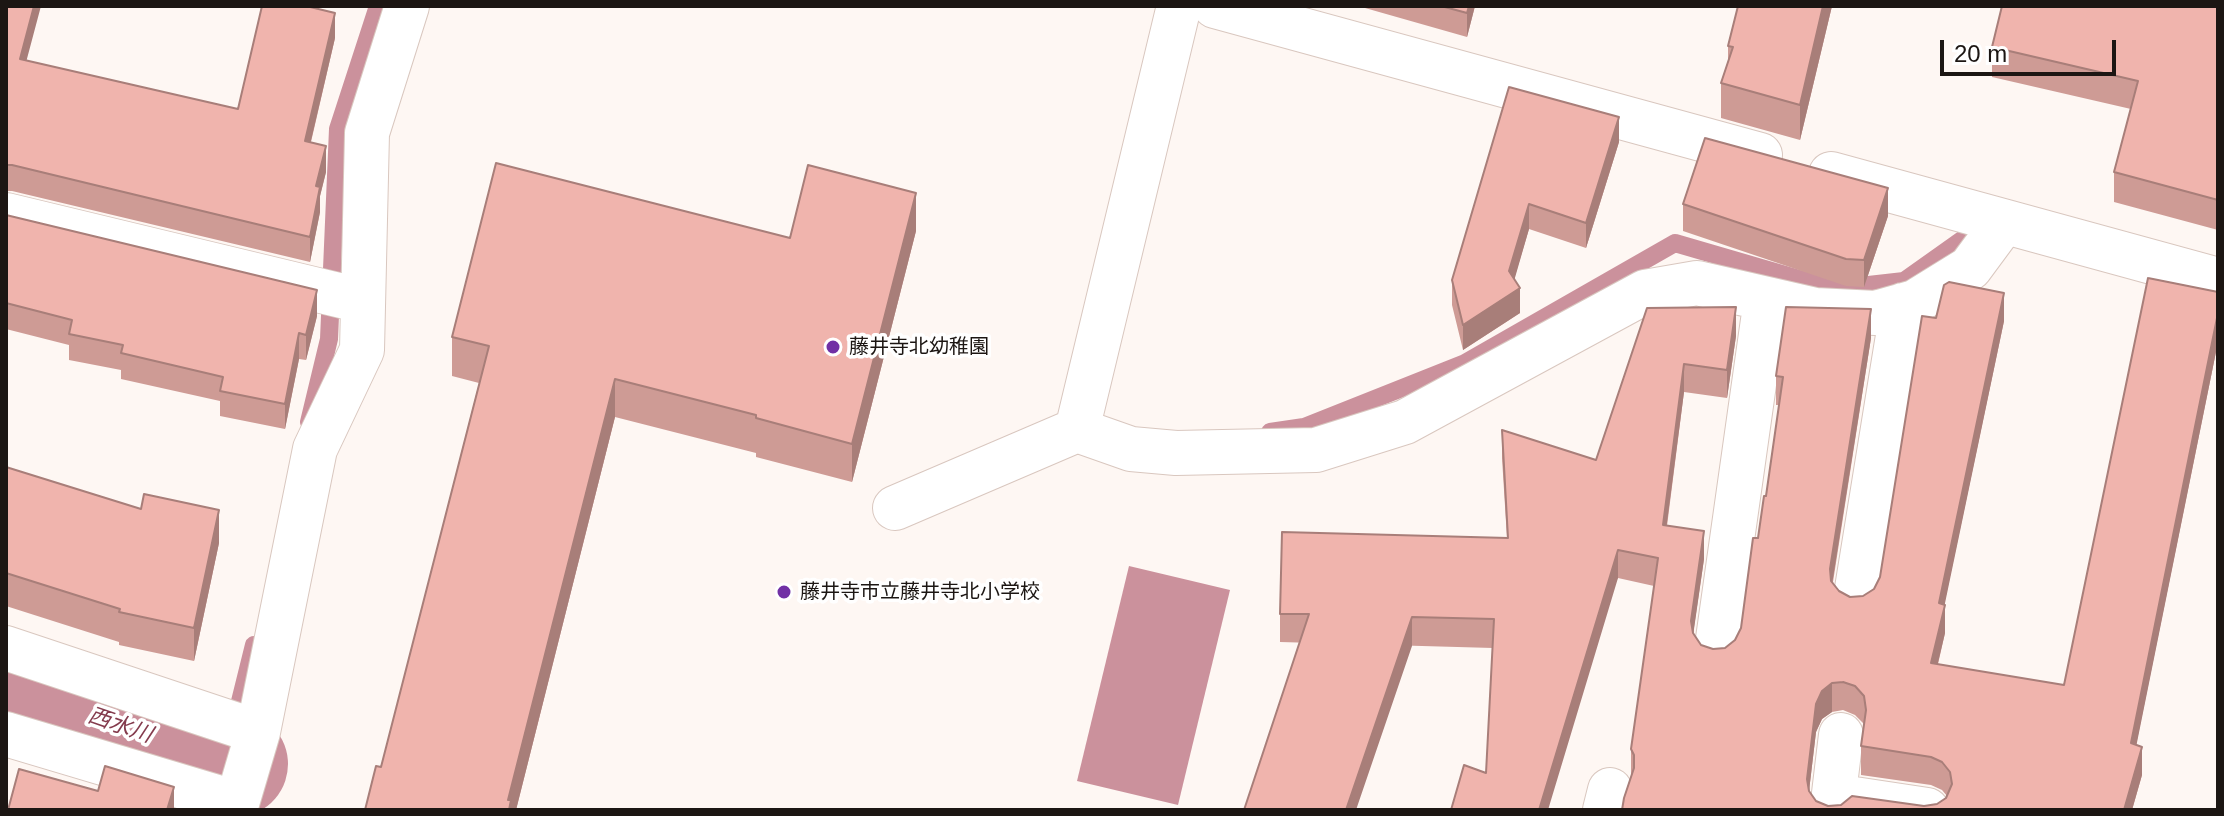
<!DOCTYPE html>
<meta charset="utf-8">
<style>
body{margin:0}
#map{position:relative;width:2224px;height:816px;overflow:hidden;background:#fef7f3;font-family:Arial,sans-serif}
canvas{display:block}
.frame{position:absolute;inset:0;border:8px solid #1c1613;pointer-events:none}
.scale{position:absolute;left:1940px;top:40px;width:176px;height:36px;box-sizing:border-box;border:4px solid #1c1613;border-top:0;padding-left:10px;font-size:24px;line-height:28px;white-space:nowrap;color:#1c1613;-webkit-text-stroke:6px #fff;paint-order:stroke}
</style>
<div id="map">
<canvas width="2224" height="816"></canvas>
<div class="frame"></div>
<div class="scale">20 m</div>
</div>
<script>
const c = document.querySelector('canvas').getContext('2d');
c.lineJoin = 'round';
function paint(path, color) { c.fillStyle = color; c.fill(path, 'evenodd'); }
const poly = rows => new Path2D(rows.map(r => 'M' + r).join(''));
function stroke(path, color, width, dash) { c.strokeStyle = color; c.lineWidth = width; c.lineCap = dash ? 'butt' : 'round'; c.setLineDash(dash || []); c.stroke(path); }
function label(font, color, halo, rows, align = 'center') {
  c.font = font + ' Arial,"Noto Sans JP",sans-serif'; c.lineWidth = 7; c.setLineDash([]); c.textBaseline = 'middle'; c.strokeStyle = halo; c.fillStyle = color; for (const [text, x, y, turn = 0] of rows) {
    c.save(); c.translate(x, y); c.rotate((+turn || 0) * Math.PI / 180); c.textAlign = isNaN(turn) ? turn : align; if (halo) c.strokeText(text, 0, 0); c.fillText(text, 0, 0); c.restore();
  }
}
paint(poly([
 [1129,566,1230,590,1178,805,1077,781]
]), '#cb919c');
stroke(poly([
 [309,422,329,339,338,129,378,6],
 [1270,432,1304,427,1465,363,1675,243,1833,289,1904,281,1966,237],
 [225,762,254,645]
]), '#cb919c', 18);
stroke(poly([
 [6,688,235,764]
]), '#cb919c', 106);
const minor = poly([
 [1215,6,1760,155],
 [1831,174,2218,280],
 [6,215,363,301],
 [1077,430,1179,6],
 [895,508,1077,430,1131,449,1176,453,1316,450,1405,422,1645,292,1697,283,1815,310,1876,313,1915,302,1970,268,2004,222],
 [1855,601,1903,305],
 [6,648,258,732],
 [1716,653,1766,299],
 [6,734,237,803],
 [1834,796,1927,810],
 [235,810,258,732,315,449,362,350,367,133,407,6],
 [1605,810,1610,790],
 [1832,810,1841,735]
]);
stroke(minor, '#d9c7bf', 46);
stroke(minor, '#fff', 44);
paint(poly([
 [6,6,26,61,238,109,335,38,311,142,326,172,320,196,320,212,310,262,12,191,6,191],
 [1358,6,1475,6,1467,37],
 [1832,6,1800,140,1721,118,1721,83,1728,61,1728,46],
 [2218,6,2218,230,2114,202,2114,172,2131,109,1992,77,1992,47],
 [1509,87,1619,142,1586,248,1529,229,1514,279,1520,313,1463,350,1452,305,1452,280],
 [1683,204,1888,216,1864,287,1846,286,1683,231],
 [6,215,317,316,306,360,299,359,285,429,220,416,220,401,121,379,121,370,69,360,69,345,6,329],
 [916,231,852,482,756,457,756,453,615,417,516,810,365,810,381,767,479,383,452,376,452,337,790,238],
 [2218,292,2218,342,2136,745,2142,775,2132,810,1622,810,1631,778,1631,749,1654,586,1618,578,1486,773,1493,648,1280,642,1280,614,1507,538,1502,458,1502,430,1596,460,1647,308,1736,336,1727,398,1684,392,1667,526,1704,559,1693,634,1701,645,1713,649,1725,648,1735,640,1741,628,1766,496,1779,405,1776,405,1776,376,1871,338,1833,582,1839,591,1850,597,1863,596,1874,589,1880,577,1936,318,2004,321,1944,605,1945,633,1938,664,2064,685],
 [1843,710,1855,715,1864,724,1861,746,1861,775,1931,785,1942,790,1947,796,1946,798,1937,804,1924,806,1828,806,1816,801,1809,791,1816,732,1822,719,1832,712],
 [6,467,219,543,194,661,119,645,119,642,6,606]
]), '#ce9b95');
paint(poly([
 [34,6,41,6,20,85,20,59],
 [1469,6,1475,6,1467,37,1467,13],
 [1823,6,1832,6,1800,140,1800,105],
 [335,13,335,38,305,166,305,141],
 [1619,117,1619,142,1586,248,1586,223],
 [326,146,326,172,320,196,320,212,310,262,310,237,316,186],
 [1888,188,1888,216,1864,287,1864,260],
 [916,193,916,231,852,482,852,444],
 [1529,204,1529,229,1510,295,1520,288,1520,313,1463,350,1463,325,1509,271],
 [317,290,317,316,306,360,306,335],
 [2004,293,2004,321,1940,627,1945,605,1945,633,1931,692,1931,663,1939,603],
 [1736,307,1736,336,1727,398,1727,370],
 [1871,309,1871,338,1830,597,1830,569],
 [2218,313,2218,342,2131,772,2131,743],
 [299,333,299,359,285,429,285,404],
 [1684,364,1684,392,1663,553,1663,525],
 [615,379,615,417,516,810,508,810,508,800],
 [219,510,219,543,194,661,194,628],
 [1704,531,1704,559,1691,650,1691,621],
 [1618,550,1618,578,1548,810,1539,810],
 [1412,617,1412,646,1356,810,1346,810],
 [1832,683,1832,712,1822,719,1816,732,1807,808,1807,779,1816,704,1822,691],
 [2142,747,2142,775,2132,810,2124,810],
 [174,787,174,810,167,810]
]), '#a87e79');
const building = poly([
 [6,6,34,6,20,59,238,109,262,6,306,6,335,13,305,141,326,146,316,186,320,187,310,237,12,165,6,165,6,6],
 [1441,6,1469,6,1467,13,1441,6],
 [1738,6,1823,6,1800,105,1721,83,1733,47,1728,46,1738,6],
 [2002,6,2218,6,2218,200,2114,172,2138,81,1992,47,2002,6],
 [1509,87,1619,117,1586,223,1529,204,1509,271,1520,288,1463,325,1452,280,1509,87],
 [1705,138,1888,188,1864,260,1846,259,1683,204,1705,138],
 [496,163,790,238,808,165,916,193,852,444,756,418,756,415,615,379,508,800,511,800,509,810,365,810,376,766,381,767,489,346,452,337,496,163],
 [6,215,317,290,306,335,299,333,285,404,220,391,223,377,121,353,123,345,69,334,72,320,6,303,6,215],
 [2148,278,2218,292,2218,313,2131,743,2142,747,2124,810,1622,810,1624,798,1634,768,1634,755,1631,749,1658,558,1618,550,1539,810,1451,810,1464,765,1486,773,1494,619,1412,617,1346,810,1244,810,1309,614,1280,614,1282,532,1508,538,1502,430,1596,460,1647,308,1736,307,1727,370,1684,364,1663,525,1704,531,1691,621,1693,633,1701,645,1713,649,1725,648,1735,640,1741,628,1753,538,1758,538,1764,496,1766,496,1783,377,1776,376,1786,307,1871,309,1830,569,1831,581,1839,591,1850,597,1863,596,1874,589,1880,577,1922,316,1936,318,1944,285,1949,282,2004,293,1939,603,1945,605,1931,663,2064,685,2148,278],
 [1843,682,1855,686,1864,696,1866,710,1861,746,1931,757,1942,762,1950,772,1952,784,1946,798,1937,804,1924,806,1852,796,1841,805,1828,806,1816,801,1809,791,1807,779,1816,704,1822,691,1832,683,1843,682],
 [6,467,141,509,144,494,219,510,194,628,119,612,120,609,6,573,6,467],
 [105,766,174,787,167,810,8,810,19,769,98,791,105,766]
]);
paint(building, '#f0b4ad');
stroke(building, '#a87e79', 2);
for (const [x, y, r, color] of [
 [833,347,8,"#7130a5"],
 [784,592,8,"#7130a5"]
]) { const dot = new Path2D(); dot.arc(x, y, r, 0, 2 * Math.PI); c.fillStyle = color; c.fill(dot); stroke(dot, '#fff', 3); }
label('20px', '#1c1613', '#fff', [
 ["藤井寺北幼稚園",849,347],
 ["藤井寺市立藤井寺北小学校",800,592]
], 'left');
label('italic 22px', '#843b4d', '#fff', [
 ["西水川",120,726,19]
]);
</script>
